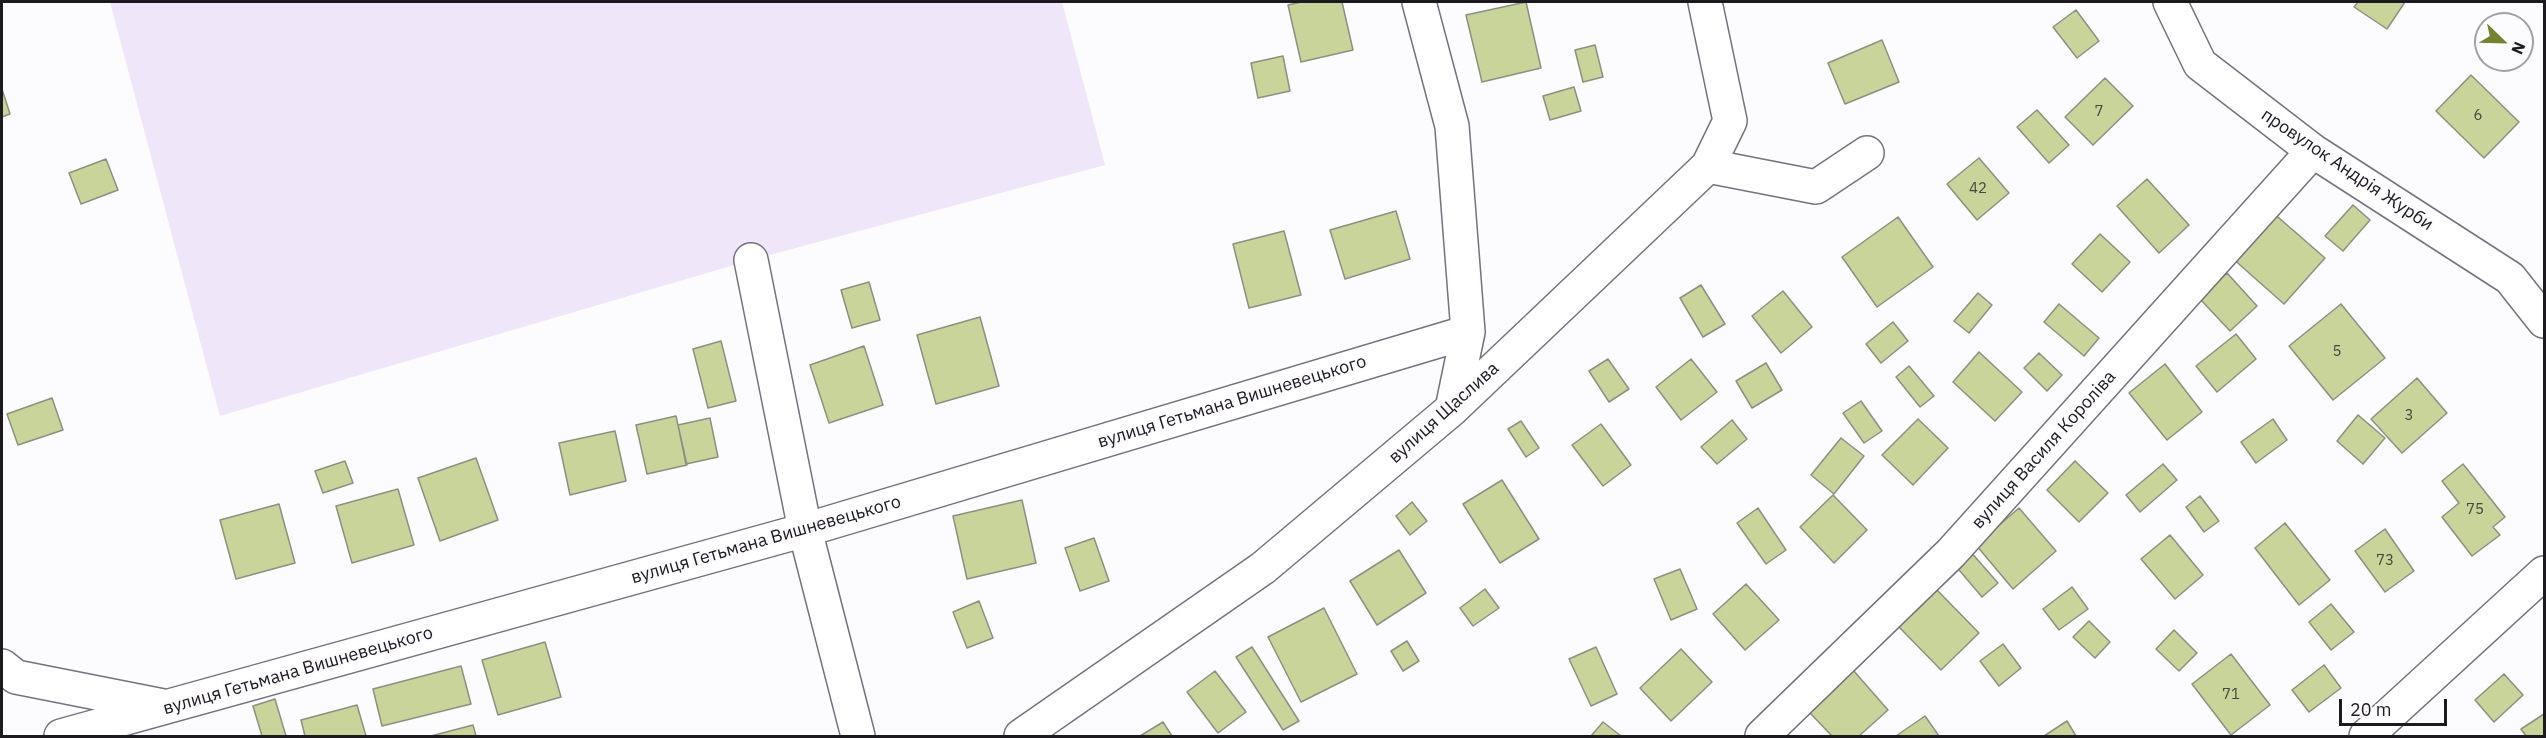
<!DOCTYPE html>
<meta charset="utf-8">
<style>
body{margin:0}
#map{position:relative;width:2546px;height:738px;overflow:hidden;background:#fcfbfe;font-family:"IBM Plex Sans",sans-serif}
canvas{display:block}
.frame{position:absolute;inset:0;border:3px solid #1c191f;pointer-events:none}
.north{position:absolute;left:2474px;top:12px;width:60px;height:60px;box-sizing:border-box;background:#fcfbfe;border:2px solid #a2a1a5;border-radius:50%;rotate:113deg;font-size:16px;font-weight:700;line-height:24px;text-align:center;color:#1c191f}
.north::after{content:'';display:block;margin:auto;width:21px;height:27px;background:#76822f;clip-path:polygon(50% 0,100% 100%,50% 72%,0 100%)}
.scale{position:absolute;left:2339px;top:699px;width:108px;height:27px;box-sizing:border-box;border:3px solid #1c191f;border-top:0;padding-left:8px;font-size:18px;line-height:21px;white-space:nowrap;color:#1c191f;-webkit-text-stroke:4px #fcfbfe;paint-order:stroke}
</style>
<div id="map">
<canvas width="2546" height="738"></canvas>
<div class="frame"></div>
<div class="north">N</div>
<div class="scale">20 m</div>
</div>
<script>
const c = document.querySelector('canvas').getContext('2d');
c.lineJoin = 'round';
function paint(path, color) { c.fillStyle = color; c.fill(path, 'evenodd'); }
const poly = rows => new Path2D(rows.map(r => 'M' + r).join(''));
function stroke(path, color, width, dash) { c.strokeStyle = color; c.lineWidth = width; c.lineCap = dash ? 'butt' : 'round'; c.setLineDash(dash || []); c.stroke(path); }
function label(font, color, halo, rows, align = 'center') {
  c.font = font + ' "IBM Plex Sans",sans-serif'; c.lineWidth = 4.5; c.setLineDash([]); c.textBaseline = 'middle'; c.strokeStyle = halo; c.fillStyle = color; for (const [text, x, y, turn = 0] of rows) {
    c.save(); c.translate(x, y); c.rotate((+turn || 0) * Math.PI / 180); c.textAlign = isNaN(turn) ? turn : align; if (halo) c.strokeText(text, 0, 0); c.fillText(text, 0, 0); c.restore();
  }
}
paint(poly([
 [110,2,1062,2,1105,165,751,260,220,416]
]), '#efe6fa');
const building = poly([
 [1301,2,1342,2,1353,50,1301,62,1288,5,1301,2],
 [1526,2,1541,68,1482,82,1466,15,1526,2],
 [2358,2,2405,2,2387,29,2354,7,2358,2],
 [2076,10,2099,41,2077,58,2053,27,2076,10],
 [1882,40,1899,82,1845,104,1828,63,1882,40],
 [1595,45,1603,77,1583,82,1575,50,1595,45],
 [1283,56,1290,91,1258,98,1251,63,1283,56],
 [2471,75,2519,122,2484,158,2436,111,2471,75],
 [2105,78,2133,106,2093,145,2065,117,2105,78],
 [1574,87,1581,111,1550,120,1543,96,1574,87],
 [2,89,10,114,2,117,2,89],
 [2037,110,2069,145,2049,163,2017,127,2037,110],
 [1979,158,2009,193,1977,220,1947,184,1979,158],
 [106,159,118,190,81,204,69,173,106,159],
 [2147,179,2189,225,2159,253,2117,206,2147,179],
 [2353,205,2370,220,2343,251,2325,236,2353,205],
 [1396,211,1410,259,1345,279,1330,230,1396,211],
 [2271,211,2325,258,2284,304,2231,257,2271,211],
 [1898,217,1933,267,1877,307,1842,257,1898,217],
 [1284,231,1301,295,1249,308,1233,244,1284,231],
 [2100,234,2130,262,2102,292,2072,264,2100,234],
 [2227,273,2257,306,2230,331,2200,299,2227,273],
 [869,282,880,320,852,328,841,290,869,282],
 [1701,285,1725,324,1703,337,1680,298,1701,285],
 [1783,291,1812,327,1781,353,1752,316,1783,291],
 [1978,293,1992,305,1969,333,1954,321,1978,293],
 [2059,304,2099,338,2084,356,2044,322,2059,304],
 [2341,304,2385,358,2333,400,2289,346,2341,304],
 [980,317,999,386,936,404,917,335,980,317],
 [1893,322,1908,341,1881,363,1866,344,1893,322],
 [2236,334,2256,359,2217,392,2196,366,2236,334],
 [721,341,736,401,708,408,693,349,721,341],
 [864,346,883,405,829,423,810,365,864,346],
 [1979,352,2022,392,1995,421,1953,382,1979,352],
 [2039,353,2062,375,2047,391,2024,368,2039,353],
 [1608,359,1629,389,1609,402,1589,371,1608,359],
 [1691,359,1717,392,1681,420,1656,387,1691,359],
 [1766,363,1782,390,1752,408,1736,381,1766,363],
 [2165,364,2202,412,2167,440,2129,393,2165,364],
 [1909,366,1934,396,1920,407,1896,377,1909,366],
 [2417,378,2447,413,2402,453,2371,419,2417,378],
 [52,398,63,430,18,445,7,414,52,398],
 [1861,401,1882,431,1864,443,1843,413,1861,401],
 [2358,415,2385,438,2363,464,2337,441,2358,415],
 [676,416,687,465,647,474,636,425,676,416],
 [710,418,718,457,686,464,678,425,710,418],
 [1918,419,1948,448,1913,485,1882,455,1918,419],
 [2273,419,2287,440,2256,463,2241,442,2273,419],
 [1732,420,1747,439,1717,464,1701,447,1732,420],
 [1521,421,1539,448,1526,457,1508,429,1521,421],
 [1601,424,1631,465,1603,486,1572,445,1601,424],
 [615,431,626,481,570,495,559,443,615,431],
 [1841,438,1864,456,1834,494,1811,475,1841,438],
 [476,458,498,520,440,541,418,478,476,458],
 [345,461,353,483,323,493,315,471,345,461],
 [2075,461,2108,493,2079,522,2047,490,2075,461],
 [2163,464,2177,480,2140,512,2126,495,2163,464],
 [2463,464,2505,517,2493,527,2500,535,2472,556,2442,517,2459,503,2442,481,2463,464],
 [1502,480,1539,539,1500,563,1463,504,1502,480],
 [398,489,414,545,352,563,336,506,398,489],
 [1833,495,1867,530,1834,563,1800,527,1833,495],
 [2200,496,2219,521,2204,532,2186,507,2200,496],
 [1022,500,1036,563,967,579,953,516,1022,500],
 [1412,502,1427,521,1410,535,1396,516,1412,502],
 [279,504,295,563,236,579,220,520,279,504],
 [1758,508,1786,550,1766,564,1737,523,1758,508],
 [2019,508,2056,551,2013,589,1976,545,2019,508],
 [2285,523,2330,580,2299,605,2255,548,2285,523],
 [2385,529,2414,571,2385,592,2355,551,2385,529],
 [2170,535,2203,575,2175,599,2141,559,2170,535],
 [1094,538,1109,581,1080,591,1065,548,1094,538],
 [1399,550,1426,593,1377,625,1350,581,1399,550],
 [1969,550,1998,583,1982,597,1954,564,1969,550],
 [1680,569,1697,609,1671,620,1654,579,1680,569],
 [1746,584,1779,620,1745,650,1713,614,1746,584],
 [2072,587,2088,609,2059,630,2043,609,2072,587],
 [1485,589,1499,608,1473,626,1460,608,1485,589],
 [1936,589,1979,633,1941,670,1898,626,1936,589],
 [979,601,993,638,967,648,953,612,979,601],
 [2331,604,2354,632,2331,650,2309,622,2331,604],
 [1324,608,1357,674,1301,702,1268,637,1324,608],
 [2089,621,2110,642,2095,658,2073,637,2089,621],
 [2174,630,2197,653,2179,671,2156,649,2174,630],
 [1407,641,1419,661,1403,671,1391,651,1407,641],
 [545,642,561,697,498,715,482,660,545,642],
 [2003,644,2021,668,1999,686,1980,661,2003,644],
 [1252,647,1299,721,1283,730,1236,657,1252,647],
 [1596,647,1617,694,1591,706,1569,659,1596,647],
 [1681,649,1712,682,1671,721,1640,688,1681,649],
 [2231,654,2270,705,2231,735,2192,684,2231,654],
 [2324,665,2341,688,2309,712,2292,690,2324,665],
 [461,666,471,704,382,726,373,689,461,666],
 [1853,670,1888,710,1859,736,1832,736,1808,711,1853,670],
 [1215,671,1246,712,1218,733,1187,692,1215,671],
 [2504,674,2523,695,2494,722,2475,700,2504,674],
 [275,699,286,736,262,736,253,706,275,699],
 [357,705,366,736,305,736,301,720,357,705],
 [2544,714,2544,736,2526,736,2521,729,2544,714],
 [1925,716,1939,736,1896,736,1925,716],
 [2067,721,2076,736,2044,736,2067,721],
 [1163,722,1172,736,1140,736,1163,722],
 [1603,722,1621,736,1591,736,1603,722],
 [473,725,476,736,431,736,473,725]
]);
paint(building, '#c9d49a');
stroke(building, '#8d9081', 1.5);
const minor = poly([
 [1419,2,1452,126,1468,332,1452,409],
 [2170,2,2200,64,2313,151,2510,278,2544,321],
 [1708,166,1816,187,1867,153],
 [751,260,805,530,858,736],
 [2,666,16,677,163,706],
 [61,736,805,530,1468,332],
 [1021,736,1263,568,1452,409,1708,166,1730,121,1705,2],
 [1762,736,1951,553,2313,151],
 [2366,736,2544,573]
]);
stroke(minor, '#77717e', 36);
stroke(minor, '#fff', 33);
label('15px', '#47483e', null, [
 ["7",2099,112],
 ["6",2478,116],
 ["42",1978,189],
 ["5",2337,352],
 ["3",2409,416],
 ["75",2475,510],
 ["73",2385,561],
 ["71",2231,695]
]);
label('18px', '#1c191f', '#fcfbfe', [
 ["провулок Андрія Журби",2347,170,34],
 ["вулиця Гетьмана Вишневецького",1232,402,-17],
 ["вулиця Щаслива",1444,413,-42],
 ["вулиця Василя Короліва",2044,450,-48],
 ["вулиця Гетьмана Вишневецького",766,540,-16],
 ["вулиця Гетьмана Вишневецького",298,671,-16]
]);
</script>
